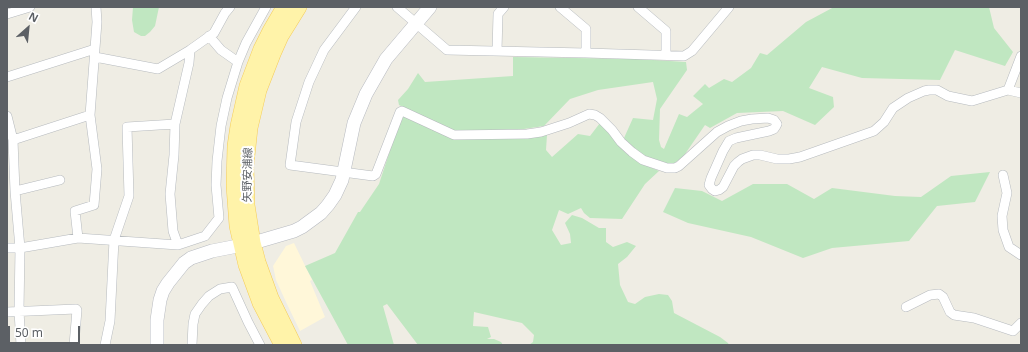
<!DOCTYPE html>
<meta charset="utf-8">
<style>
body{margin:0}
#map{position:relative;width:1028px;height:352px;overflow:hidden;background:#efede4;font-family:"Noto Sans",sans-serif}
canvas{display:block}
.frame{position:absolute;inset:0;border:8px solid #5c6065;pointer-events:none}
.north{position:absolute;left:8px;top:8px;width:40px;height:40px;-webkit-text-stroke:3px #fff;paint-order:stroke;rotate:27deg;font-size:11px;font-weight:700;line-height:16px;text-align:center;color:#5c6065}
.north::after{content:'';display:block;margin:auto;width:14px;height:18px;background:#5c6065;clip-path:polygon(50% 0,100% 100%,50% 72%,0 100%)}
.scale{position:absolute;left:8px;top:326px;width:72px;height:18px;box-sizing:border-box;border:2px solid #5c6065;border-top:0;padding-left:5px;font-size:12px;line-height:14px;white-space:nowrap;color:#5c6065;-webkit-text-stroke:3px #fff;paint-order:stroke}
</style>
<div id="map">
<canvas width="1028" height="352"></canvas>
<div class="frame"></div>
<div class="north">N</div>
<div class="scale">50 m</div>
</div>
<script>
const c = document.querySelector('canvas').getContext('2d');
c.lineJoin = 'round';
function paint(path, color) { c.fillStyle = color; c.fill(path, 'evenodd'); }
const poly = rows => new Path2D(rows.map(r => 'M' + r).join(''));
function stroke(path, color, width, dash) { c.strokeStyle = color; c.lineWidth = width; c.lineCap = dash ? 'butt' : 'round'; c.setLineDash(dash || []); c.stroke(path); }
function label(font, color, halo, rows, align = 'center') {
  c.font = font + ' "Noto Sans","Noto Sans JP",sans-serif'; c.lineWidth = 4; c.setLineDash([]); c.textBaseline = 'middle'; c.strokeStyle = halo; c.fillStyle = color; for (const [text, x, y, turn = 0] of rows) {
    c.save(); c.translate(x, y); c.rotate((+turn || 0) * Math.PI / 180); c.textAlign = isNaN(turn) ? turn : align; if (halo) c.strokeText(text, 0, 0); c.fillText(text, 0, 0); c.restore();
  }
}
paint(poly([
 [294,243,312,280,310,281,325,317,300,331,286,302,276,280,273,266,286,246]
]), '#fff7d9');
paint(poly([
 [133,7,159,7,155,26,150,32,145,36,141,36,134,32,132,20],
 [834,7,989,7,994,28,1013,52,1005,66,955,50,940,80,862,78,822,67,809,88,833,97,834,107,815,125,783,111,737,113,710,128,705,125,683,157,673,164,661,163,637,153,624,138,633,118,653,120,657,99,653,82,598,90,570,99,544,126,517,130,451,130,399,105,398,100,408,89,418,73,425,82,513,76,513,57,638,59,686,62,687,70,660,109,659,140,661,147,664,149,679,114,687,117,703,104,693,96,705,84,709,88,724,79,732,82,751,68,760,53,767,55,806,22],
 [405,115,451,136,512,137,547,135,546,150,552,157,578,134,590,136,600,123,626,153,641,163,659,171,645,184,622,219,590,218,584,213,581,208,568,214,559,210,552,230,561,245,571,243,570,234,565,223,572,215,582,218,599,228,606,228,606,242,613,247,627,242,636,246,627,257,618,264,620,285,628,302,635,304,645,297,659,294,668,295,672,301,674,313,720,337,728,343,729,345,529,345,533,342,534,335,522,323,474,312,473,326,488,327,491,337,487,339,494,339,501,342,503,345,418,345,387,304,383,306,394,345,348,345,305,266,335,253,358,212,360,212,379,184,401,117],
 [990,172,975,202,937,206,909,241,832,248,803,258,751,237,688,223,663,212,675,188,702,191,722,201,753,184,787,184,814,199,832,188,895,196,921,197,951,176]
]), '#c0e7c1');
const street = poly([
 [356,7,324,50,309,82,296,122,290,165,373,176,376,174,400,112,402,111,454,135,527,134,541,132,569,123,589,114,595,115,600,118,612,130,621,142,632,152,643,160,667,168,675,168,679,166,717,132,728,126,741,121,752,119,768,118,774,120,777,124,776,126,774,129,769,131,736,138,729,141,723,151,711,178,709,185,712,189,715,191,719,190,723,187,734,166,738,162,742,159,753,155,760,155,777,159,789,159,800,157,874,131,884,122,893,108,908,98,924,91,929,90,937,90,948,96,972,101,1008,90,1021,93],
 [397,7,447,50,586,53,684,56,692,51,729,7],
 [560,7,586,29,586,53],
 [638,7,666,31,666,55],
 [7,14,30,7],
 [209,36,221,50,238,62],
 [497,51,498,14,504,7],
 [95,57,158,69,190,50,214,33,225,13,230,7],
 [7,77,95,49],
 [1008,90,1021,56],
 [7,116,13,140,15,191,20,248,19,311,21,345],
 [13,140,90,115],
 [1003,175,1007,193,1002,216,1003,230,1009,247,1021,255],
 [15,191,60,180],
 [78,238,75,211,94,205,97,169,90,115,97,22,96,7],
 [178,245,205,236,219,218,216,185,217,161,221,126,227,98,238,62,246,43,266,7],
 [7,248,20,248,78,238,178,245,173,231,170,194,174,155,175,124,189,63,190,50],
 [906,307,930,295,939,294,943,297,950,312,954,315,974,318,1013,331,1021,323],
 [7,312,76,309,77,310,74,345],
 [105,345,110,321,114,240,129,196,127,127,175,124],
 [192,345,193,324,195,314,202,304,209,296,220,289,232,287,248,322,260,345]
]);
const secondary = poly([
 [157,345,157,320,160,300,163,291,168,283,184,263,191,258,212,251,253,243,294,231,302,227,321,213,328,205,335,195,342,180,354,123,366,94,386,59,430,7]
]);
const primary = poly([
 [282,345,260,303,246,265,237,226,234,186,235,146,238,126,247,86,261,49,270,31,284,7],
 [294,345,271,298,258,262,253,243,247,205,246,166,250,128,259,90,273,54,281,36,299,7]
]);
stroke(street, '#b6babe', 10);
stroke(secondary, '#b7bac0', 14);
stroke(primary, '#f5cc57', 16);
stroke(street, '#fff', 9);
stroke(secondary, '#fff', 13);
stroke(primary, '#fff3a9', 15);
label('11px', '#5c6065', '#fff', [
 ["矢野安浦線",248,175,-89]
]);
</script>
